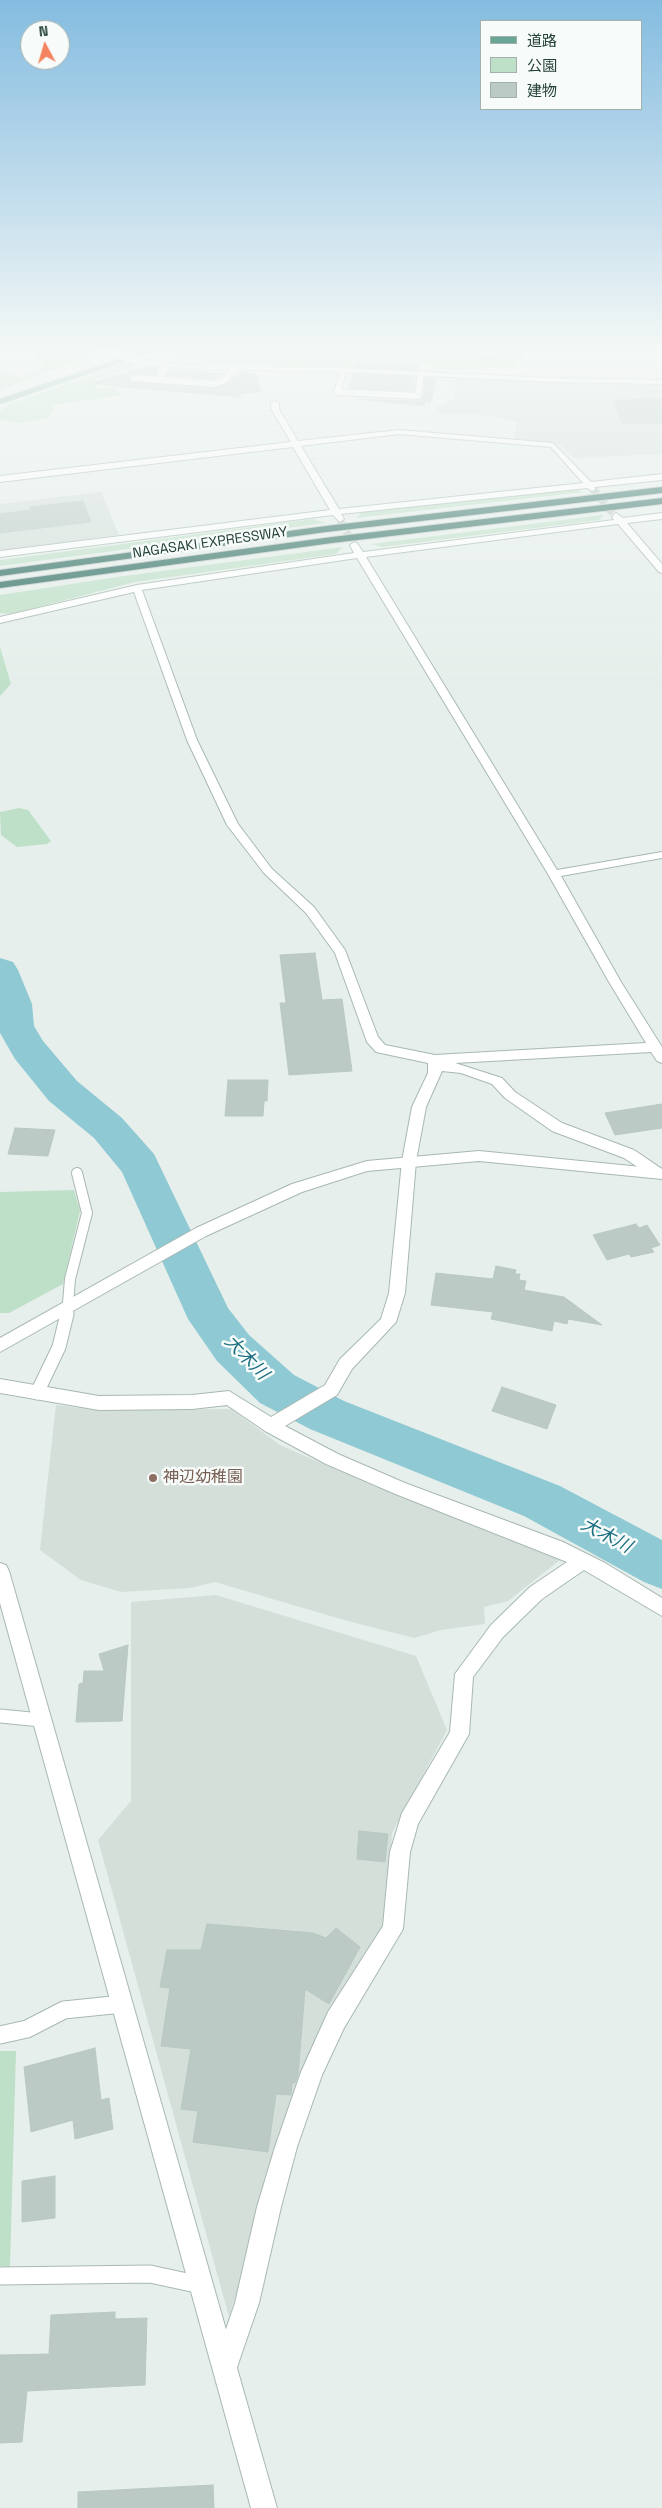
<!DOCTYPE html>
<meta charset="utf-8">
<style>
body{margin:0}
#map{position:relative;width:662px;height:2508px;overflow:hidden;background:#e6efeb;font-family:"Space Grotesk","Noto Sans JP",sans-serif}
canvas{display:block}
.legend{position:absolute;left:480px;top:20px;width:162px;height:90px;box-sizing:border-box;background:#f7fbf9;border:1px solid #a3b1ad;margin:0;padding:6px 9px;list-style:none;font-size:15px;color:#24423a}
.legend li{display:flex;align-items:center;gap:10px;height:25px}
.legend b{width:25px;border:1px solid #a3b1ad}
.north{position:absolute;left:20px;top:20px;width:50px;height:50px;box-sizing:border-box;background:#f7fbf9;border:1px solid #a3b1ad;border-radius:50%;rotate:354deg;font-size:14px;font-weight:700;line-height:20px;text-align:center;color:#24423a}
.north::after{content:'';display:block;margin:auto;width:18px;height:22px;background:#f4845f;clip-path:polygon(50% 0,100% 100%,50% 72%,0 100%)}
</style>
<div id="map">
<canvas width="662" height="2508"></canvas>
<ul class="legend">
<li><b style="height:6px;background:#6aa596"></b>道路</li>
<li><b style="height:14px;background:#bfe0c8"></b>公園</li>
<li><b style="height:14px;background:#bbcac4"></b>建物</li>
</ul>
<div class="north">N</div>
</div>
<script>
const c = document.querySelector('canvas').getContext('2d');
c.lineJoin = 'round';
function paint(path, color) { c.fillStyle = color; c.fill(path, 'evenodd'); }
const poly = rows => new Path2D(rows.map(r => 'M' + r).join(''));
function stroke(path, color, width, dash) { c.strokeStyle = color; c.lineWidth = width; c.lineCap = dash ? 'butt' : 'round'; c.setLineDash(dash || []); c.stroke(path); }
function label(font, color, halo, rows, align = 'center') {
  c.font = font + ' "Space Grotesk","Noto Sans JP",sans-serif'; c.lineWidth = 5; c.setLineDash([]); c.textBaseline = 'middle'; c.strokeStyle = halo; c.fillStyle = color; for (const [text, x, y, turn = 0] of rows) {
    c.save(); c.translate(x, y); c.rotate((+turn || 0) * Math.PI / 180); c.textAlign = isNaN(turn) ? turn : align; if (halo) c.strokeText(text, 0, 0); c.fillText(text, 0, 0); c.restore();
  }
}
paint(poly([
 [457,378,560,383,662,385,662,454,573,458,559,444,514,439,517,423,487,415,437,414,436,407,454,399],
 [101,492,119,535,0,551,0,504],
 [56,1405,97,1410,231,1409,280,1445,369,1484,560,1560,508,1601,484,1607,485,1624,441,1630,414,1638,344,1620,215,1582,190,1588,121,1592,81,1580,40,1550],
 [216,1595,416,1656,447,1730,392,1833,387,1928,312,2050,229,2317,98,1840,131,1801,131,1602]
]), '#d4dfda');
paint(poly([
 [26,346,82,346,97,354,0,390,0,369,24,377,44,365],
 [195,346,359,346,354,352,414,358,483,356,508,346,561,346,529,348,514,366,461,370,437,369,425,363,359,358,346,365,318,367,306,364,230,364,175,358,171,353],
 [128,362,137,365,96,379,97,389,115,388,122,395,52,405,54,410,47,418,17,423,0,419,0,411,10,404],
 [575,489,583,492,356,518,362,512],
 [603,515,600,520,382,547,371,544],
 [313,519,325,523,0,566,0,560],
 [343,547,336,554,135,582,11,614,0,613,0,595,117,577],
 [0,647,11,684,0,696],
 [19,808,28,810,51,841,47,844,17,847,1,835,0,812],
 [74,1190,80,1211,63,1284,9,1313,0,1313,0,1192],
 [0,2051,16,2051,10,2268,0,2266]
]), '#bfe0c8');
paint(poly([
 [363,346,500,346,482,354,418,357,359,352]
]), '#8ec9d4');
paint(poly([
 [0,958,13,962,18,970,32,1004,34,1026,43,1041,77,1081,122,1118,154,1154,228,1308,249,1335,294,1375,344,1401,560,1486,662,1540,662,1589,644,1582,524,1516,310,1429,260,1403,217,1361,188,1319,122,1172,94,1138,49,1101,15,1059,0,1033,0,958]
]), '#8ec9d4');
const building = poly([
 [357,362,372,362,419,365,417,370,356,367,357,362],
 [146,367,157,368,155,371,157,371,155,375,131,373,128,377,130,382,214,389,227,384,241,372,256,374,261,392,239,394,242,397,88,384,146,367],
 [169,371,200,372,224,374,213,379,166,375,169,371],
 [353,374,415,377,414,391,349,388,353,374],
 [425,378,436,378,431,402,425,402,424,406,358,399,420,401,423,397,425,378],
 [662,399,662,423,622,423,613,400,662,399],
 [83,501,91,522,0,533,0,514,31,510,30,507,83,501],
 [315,953,322,1000,342,999,352,1071,289,1075,280,1003,286,1003,280,955,315,953],
 [228,1080,268,1080,267,1101,264,1101,263,1116,225,1116,228,1080],
 [662,1104,662,1128,615,1135,605,1113,662,1104],
 [15,1128,55,1130,48,1156,8,1154,15,1128],
 [636,1224,639,1228,647,1225,660,1245,651,1248,654,1252,631,1257,629,1254,607,1260,593,1235,636,1224],
 [496,1266,516,1270,515,1274,520,1274,519,1280,526,1281,524,1290,564,1297,602,1325,568,1319,567,1324,554,1321,552,1331,491,1319,493,1312,431,1305,436,1273,493,1279,496,1266],
 [502,1387,556,1405,547,1429,492,1411,502,1387],
 [128,1645,122,1721,76,1722,79,1684,83,1683,84,1671,104,1671,99,1654,128,1645],
 [359,1831,388,1834,385,1862,357,1859,359,1831],
 [207,1924,313,1933,326,1938,336,1928,360,1947,329,2004,305,1989,298,2075,295,2083,292,2083,291,2095,276,2094,268,2152,193,2142,198,2111,181,2109,191,2049,161,2046,170,1988,160,1987,167,1950,201,1950,207,1924],
 [95,2048,101,2100,109,2098,113,2129,75,2139,73,2120,31,2132,24,2067,95,2048],
 [55,2176,55,2218,22,2222,22,2181,55,2176],
 [115,2312,115,2319,147,2318,145,2385,27,2391,22,2442,0,2443,0,2355,49,2354,51,2315,115,2312],
 [213,2485,214,2508,78,2508,78,2492,213,2485]
]);
paint(building, '#bbcac4');
stroke(building, '#b8c9c2', 1);
stroke(poly([
 [592,488,613,513],
 [340,521,354,545]
]), '#bfccc8', 8, [8, 4.5]);
const serviceFar3 = poly([
 [344,370,337,392,418,396,421,373],
 [133,378,214,384,225,380,236,367],
 [157,380,167,366]
]);
const serviceFar2 = poly([
 [67,1315,70,1279,87,1213,77,1173]
]);
const serviceFar1 = poly([
 [37,1393,59,1347,67,1314],
 [0,1716,41,1720]
]);
const service = poly([
 [0,2035,27,2029,64,2010,122,2004],
 [0,2276,150,2274,201,2285]
]);
const minor = poly([
 [91,346,101,346,108,350,104,352,91,346],
 [142,360,189,365,344,368,551,378,662,380,662,384,551,382,344,372,189,369,139,364,139,360,142,360],
 [275,401,279,403,279,409,298,441,399,430,553,443,591,482,662,474,662,480,595,487,595,490,592,491,587,488,341,514,344,519,340,522,333,515,0,557,0,551,330,510,293,447,0,482,0,476,291,442,271,409,271,403,275,401],
 [399,434,551,447,583,483,339,509,301,446,399,434],
 [616,513,623,518,662,513,662,519,627,523,662,564,662,573,659,572,618,524,366,557,557,870,662,852,662,858,561,876,621,982,662,1047,662,1063,657,1061,651,1052,455,1063,502,1078,515,1092,562,1123,634,1150,662,1169,662,1178,654,1178,624,1158,552,1131,505,1098,492,1084,461,1073,442,1071,426,1107,416,1161,405,1293,396,1322,352,1369,337,1395,285,1426,338,1454,405,1483,563,1542,605,1563,662,1598,662,1616,584,1570,542,1599,503,1637,473,1677,469,1734,418,1824,410,1852,403,1929,344,2028,322,2075,297,2147,281,2207,259,2303,234,2376,225,2379,216,2376,213,2367,235,2303,257,2207,275,2147,301,2072,328,2012,383,1926,390,1852,402,1813,450,1732,455,1674,491,1625,530,1587,567,1562,393,1493,326,1464,265,1431,227,1405,192,1409,99,1410,0,1393,0,1379,99,1396,192,1395,229,1391,271,1417,325,1385,340,1359,381,1319,389,1293,402,1161,412,1107,428,1073,428,1063,376,1052,367,1042,335,953,306,913,264,873,227,825,187,740,134,592,0,623,0,617,137,585,354,553,350,545,354,542,357,543,363,552,614,520,612,516,616,513],
 [357,558,548,874,609,982,646,1043,435,1055,385,1045,378,1037,345,950,314,907,272,869,238,824,197,740,142,590,357,558]
]);
const tertiary = poly([
 [479,1151,662,1169,662,1179,479,1161,367,1171,302,1192,206,1236,0,1352,0,1338,196,1228,292,1184,367,1161,479,1151],
 [0,1563,6,1565,9,1571,277,2508,251,2508,0,1603,0,1563]
]);
const primary = poly([
 [158,346,170,346,0,404,0,399,158,346]
]);
const motorway = poly([
 [662,487,662,493,326,532,0,576,0,570,326,526,662,487],
 [662,498,662,504,332,543,0,588,0,582,332,537,662,498]
]);
stroke(serviceFar3, '#a8b8b2', 8);
stroke(serviceFar2, '#a8b8b2', 12);
stroke(serviceFar1, '#a8b8b2', 15);
stroke(service, '#a8b8b2', 19);
stroke(minor, '#a8b8b2', 2);
stroke(tertiary, '#a8b8b2', 2);
stroke(primary, '#c2cac8', 2);
stroke(motorway, '#c2cac8', 2);
stroke(serviceFar3, '#fff', 6);
stroke(serviceFar2, '#fff', 10);
stroke(serviceFar1, '#fff', 13);
stroke(service, '#fff', 17);
paint(minor, '#fff');
paint(tertiary, '#fff');
paint(primary, '#6aa596');
paint(motorway, '#2f6f62');
const minorBridge = poly([
 [104,350,142,362]
]);
stroke(minorBridge, '#a8b8b2', 9, []);
stroke(minorBridge, '#fff', 8);
const sky = c.createLinearGradient(0, 0, 0, 697);
sky.addColorStop(0, '#84bce0');
sky.addColorStop(0.5, '#f4f8f6');
sky.addColorStop(1, '#f4f8f600');
c.fillStyle = sky;
c.fillRect(0, 0, 662, 697);
for (const [x, y, r, color] of [
 [153,1478,5,"#8d6e63"]
]) { const dot = new Path2D(); dot.arc(x, y, r, 0, 2 * Math.PI); c.fillStyle = color; c.fill(dot); stroke(dot, '#f7fbf9', 2); }
label('14px', '#24423a', '#f7fbf9', [
 ["NAGASAKI EXPRESSWAY",210,543,-8]
]);
label('16px', '#785e54', '#f7fbf9', [
 ["神辺幼稚園",163,1478]
], 'left');
label('italic 18px', '#1c6f80', '#f7fbf9', [
 ["大木川",246,1358,46],
 ["大木川",606,1536,28]
]);
</script>
